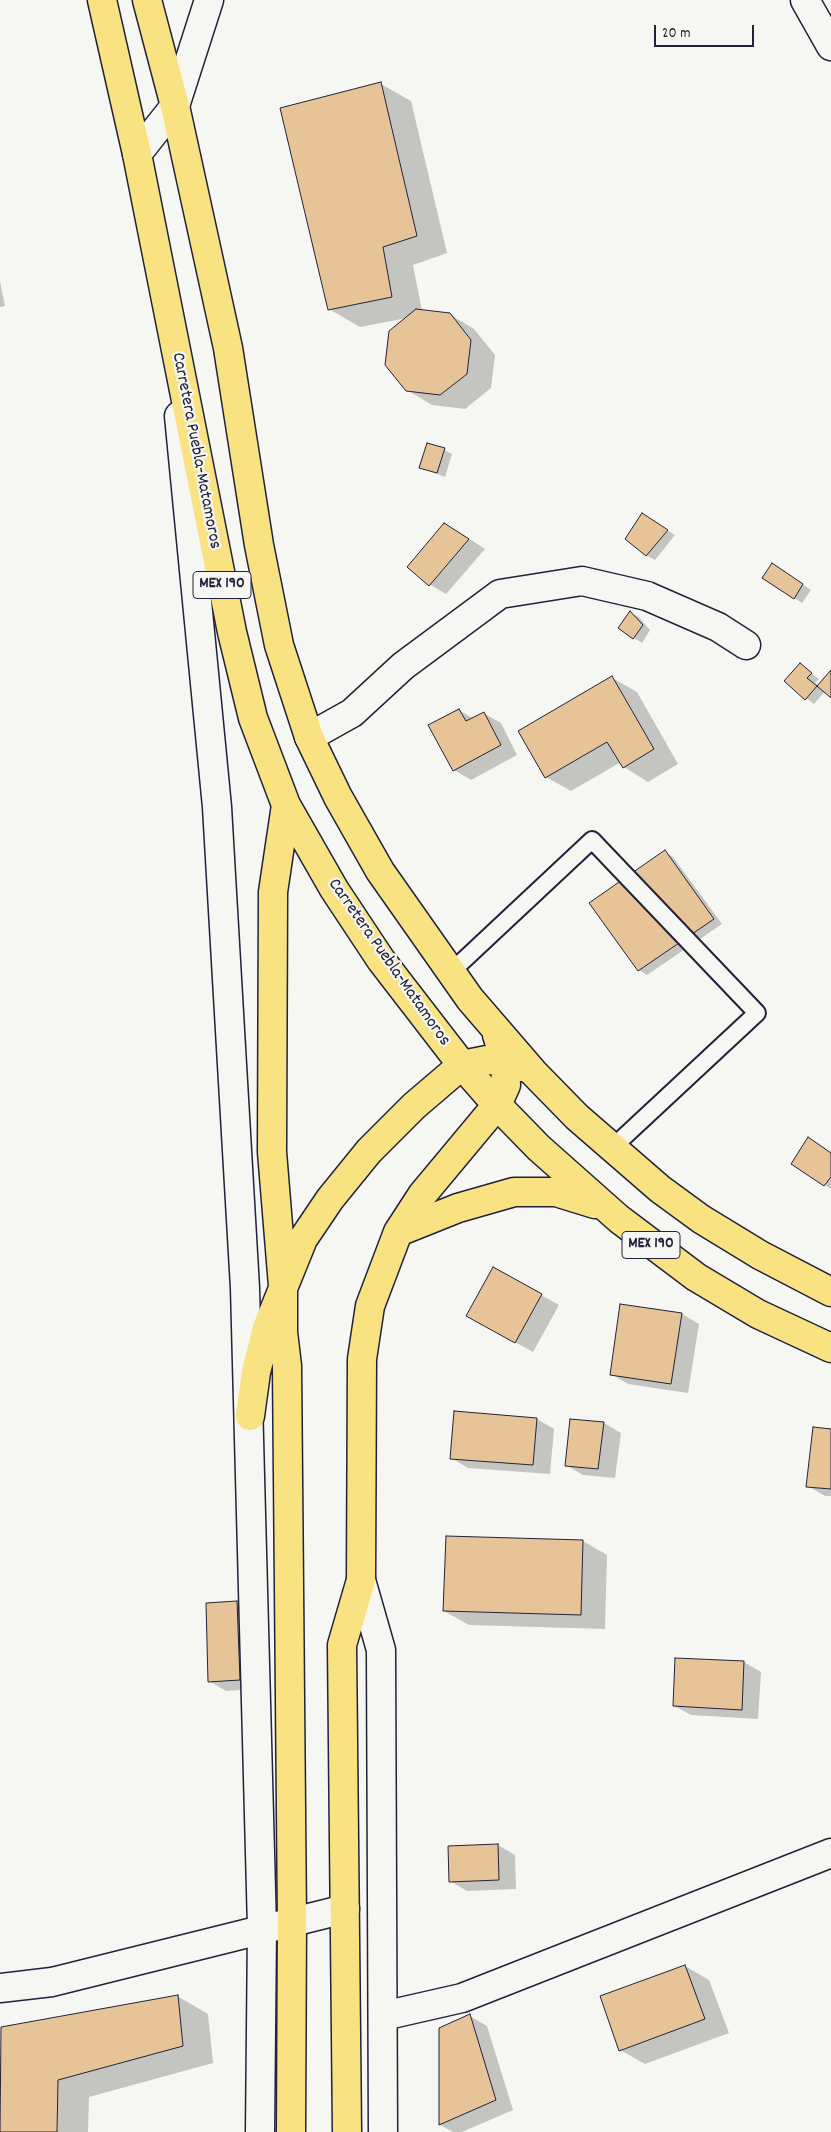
<!DOCTYPE html>
<style>
body{margin:0}
#map{position:relative;width:831px;height:2132px;overflow:hidden;background:#f6f6f2;font-family:Dekko,sans-serif}
canvas{display:block}
.scale{position:absolute;left:654px;top:25px;width:100px;height:22px;box-sizing:border-box;border:2px solid #22223b;border-top:0;padding-left:6px;font-size:15px;line-height:18px;white-space:nowrap;color:#22223b;-webkit-text-stroke:4px #f6f6f2;paint-order:stroke}
</style>
<div id="map">
<canvas width="831" height="2132"></canvas>
<div class="scale">20 m</div>
</div>
<script>
const c = document.querySelector('canvas').getContext('2d');
c.lineJoin = 'round';
function paint(path, color) { c.fillStyle = color; c.fill(path, 'evenodd'); }
const poly = rows => new Path2D(rows.map(r => 'M' + r).join(''));
function stroke(path, color, width, dash) { c.strokeStyle = color; c.lineWidth = width; c.lineCap = dash ? 'butt' : 'round'; c.setLineDash(dash || []); c.stroke(path); }
function label(font, color, halo, rows, align = 'center') {
  c.font = font + ' Dekko,sans-serif'; c.lineWidth = 4.5; c.setLineDash([]); c.textBaseline = 'middle'; c.strokeStyle = halo; c.fillStyle = color; for (const [text, x, y, turn = 0] of rows) {
    c.save(); c.translate(x, y); c.rotate((+turn || 0) * Math.PI / 180); c.textAlign = isNaN(turn) ? turn : align; if (halo) c.strokeText(text, 0, 0); c.fillText(text, 0, 0); c.restore();
  }
}
paint(poly([
 [381,84,411,101,447,253,413,265,422,311,449,314,474,329,495,355,491,388,465,409,432,405,407,390,407,318,360,327,329,309],
 [0,281,5,306,0,307],
 [444,450,452,454,445,477,421,468],
 [650,520,675,535,655,560,646,555],
 [462,534,485,549,446,594,429,584],
 [780,569,811,590,802,603,794,598],
 [631,613,639,617,650,630,642,643,634,638],
 [800,665,819,679,815,683,819,686,831,672,831,697,825,691,814,704,785,681],
 [612,678,637,692,678,764,648,782,624,767,621,762,571,791,546,777],
 [459,710,474,719,483,713,501,723,517,755,471,780,454,770],
 [665,852,673,857,722,924,647,975,639,970],
 [809,1139,831,1152,831,1189,792,1163],
 [493,1268,559,1305,533,1352,484,1325],
 [621,1305,682,1314,699,1324,688,1393,628,1384,611,1374],
 [537,1419,554,1429,550,1474,468,1468,451,1458],
 [604,1423,621,1433,615,1478,583,1475,566,1465],
 [831,1431,831,1496,825,1496,808,1486],
 [583,1541,607,1555,605,1629,469,1625,444,1611],
 [237,1603,254,1612,256,1689,226,1691,209,1681],
 [744,1662,761,1672,758,1719,691,1715,674,1706],
 [498,1845,515,1855,516,1889,467,1891,450,1881],
 [685,1966,709,1980,729,2033,645,2064,620,2050],
 [177,1996,208,2014,213,2063,89,2097,88,2132,0,2132,2,2028],
 [470,2016,487,2026,513,2110,462,2132,453,2132,440,2125]
]), '#0003');
const building = poly([
 [381,82,417,236,383,247,392,297,328,310,280,108,381,82],
 [416,309,450,313,471,340,467,374,440,395,406,391,385,365,389,331,416,309],
 [427,443,445,448,437,473,419,468,427,443],
 [642,513,668,530,646,556,625,539,642,513],
 [444,523,469,539,429,586,407,567,444,523],
 [772,563,803,584,794,599,762,578,772,563],
 [630,611,643,625,633,639,618,628,630,611],
 [800,663,812,673,807,678,817,686,805,700,784,681,800,663],
 [831,670,831,698,817,686,831,670],
 [612,676,654,749,623,768,607,742,545,778,518,731,612,676],
 [459,709,466,721,484,712,501,745,453,771,428,725,459,709],
 [665,850,714,919,638,971,589,903,665,850],
 [808,1137,831,1153,831,1177,824,1186,791,1164,808,1137],
 [493,1267,542,1294,515,1343,466,1316,493,1267],
 [620,1304,682,1313,671,1384,610,1375,620,1304],
 [454,1411,537,1418,533,1465,450,1459,454,1411],
 [570,1419,604,1422,598,1469,565,1466,570,1419],
 [813,1427,831,1429,831,1489,806,1487,813,1427],
 [446,1536,583,1540,581,1615,443,1611,446,1536],
 [237,1601,240,1680,208,1682,206,1603,237,1601],
 [675,1658,744,1661,742,1710,673,1706,675,1658],
 [498,1844,499,1880,449,1882,448,1846,498,1844],
 [685,1965,705,2019,619,2051,600,1996,685,1965],
 [178,1995,183,2046,58,2080,57,2132,0,2132,1,2027,178,1995],
 [470,2014,496,2100,439,2125,439,2028,470,2014]
]);
paint(building, '#e7c498');
stroke(building, '#22223b', 1);
const lane = poly([
 [451,972,592,840,757,1013,612,1148]
]);
const street = poly([
 [805,0,831,46],
 [137,154,175,106,209,0],
 [309,737,352,713,403,666,500,594,582,581,647,596,718,627,746,645],
 [0,1988,52,1982,345,1909],
 [383,2016,462,1998,831,1853]
]);
const secondary = poly([
 [179,416,217,807,245,1288,262,1928,260,2132],
 [361,1580,381,1650,383,2132]
]);
const primary = poly([
 [102,0,137,154,232,632,253,718,286,805,334,889,381,960,462,1065,497,1105,539,1148,619,1219,696,1277,758,1314,831,1348],
 [147,0,175,106,228,348,259,545,279,645,309,737,338,797,380,871,470,999,533,1072,577,1117,660,1189,701,1219,760,1255,831,1292],
 [286,805,273,892,272,1152,283,1286,283,1332,287,1366,292,1921,291,2132],
 [398,1232,458,1208,514,1192,556,1192,595,1204],
 [250,1416,256,1372,267,1328,303,1239,330,1199,369,1151,414,1106,462,1065,487,1060,505,1061,521,1067],
 [347,2132,342,1645,361,1580,362,1359,370,1306,398,1232,422,1195,497,1105,506,1085,505,1061,497,1035]
]);
stroke(lane, '#22223b', 20);
stroke(street, '#22223b', 31);
stroke(secondary, '#22223b', 31);
stroke(primary, '#22223b', 31);
stroke(lane, '#f6f6f2', 16);
stroke(street, '#f6f6f2', 28);
stroke(secondary, '#f6f6f2', 28);
stroke(primary, '#f8e281', 28);
for (const [x, y, w] of [
 [222,585,58],
 [651,1245,58]
]) { const box = new Path2D(); box.roundRect(x - w / 2, y - 13.5, w, 27, 4); c.fillStyle = '#f6f6f2'; c.fill(box); stroke(box, '#22223b', 1); }
label('bold 16px', '#22223b', null, [
 ["MEX 190",222,585],
 ["MEX 190",651,1245]
]);
label('18px', '#22223b', '#f6f6f2', [
 ["Carretera Puebla-Matamoros",195,451,79],
 ["Carretera Puebla-Matamoros",388,963,55]
]);
</script>
